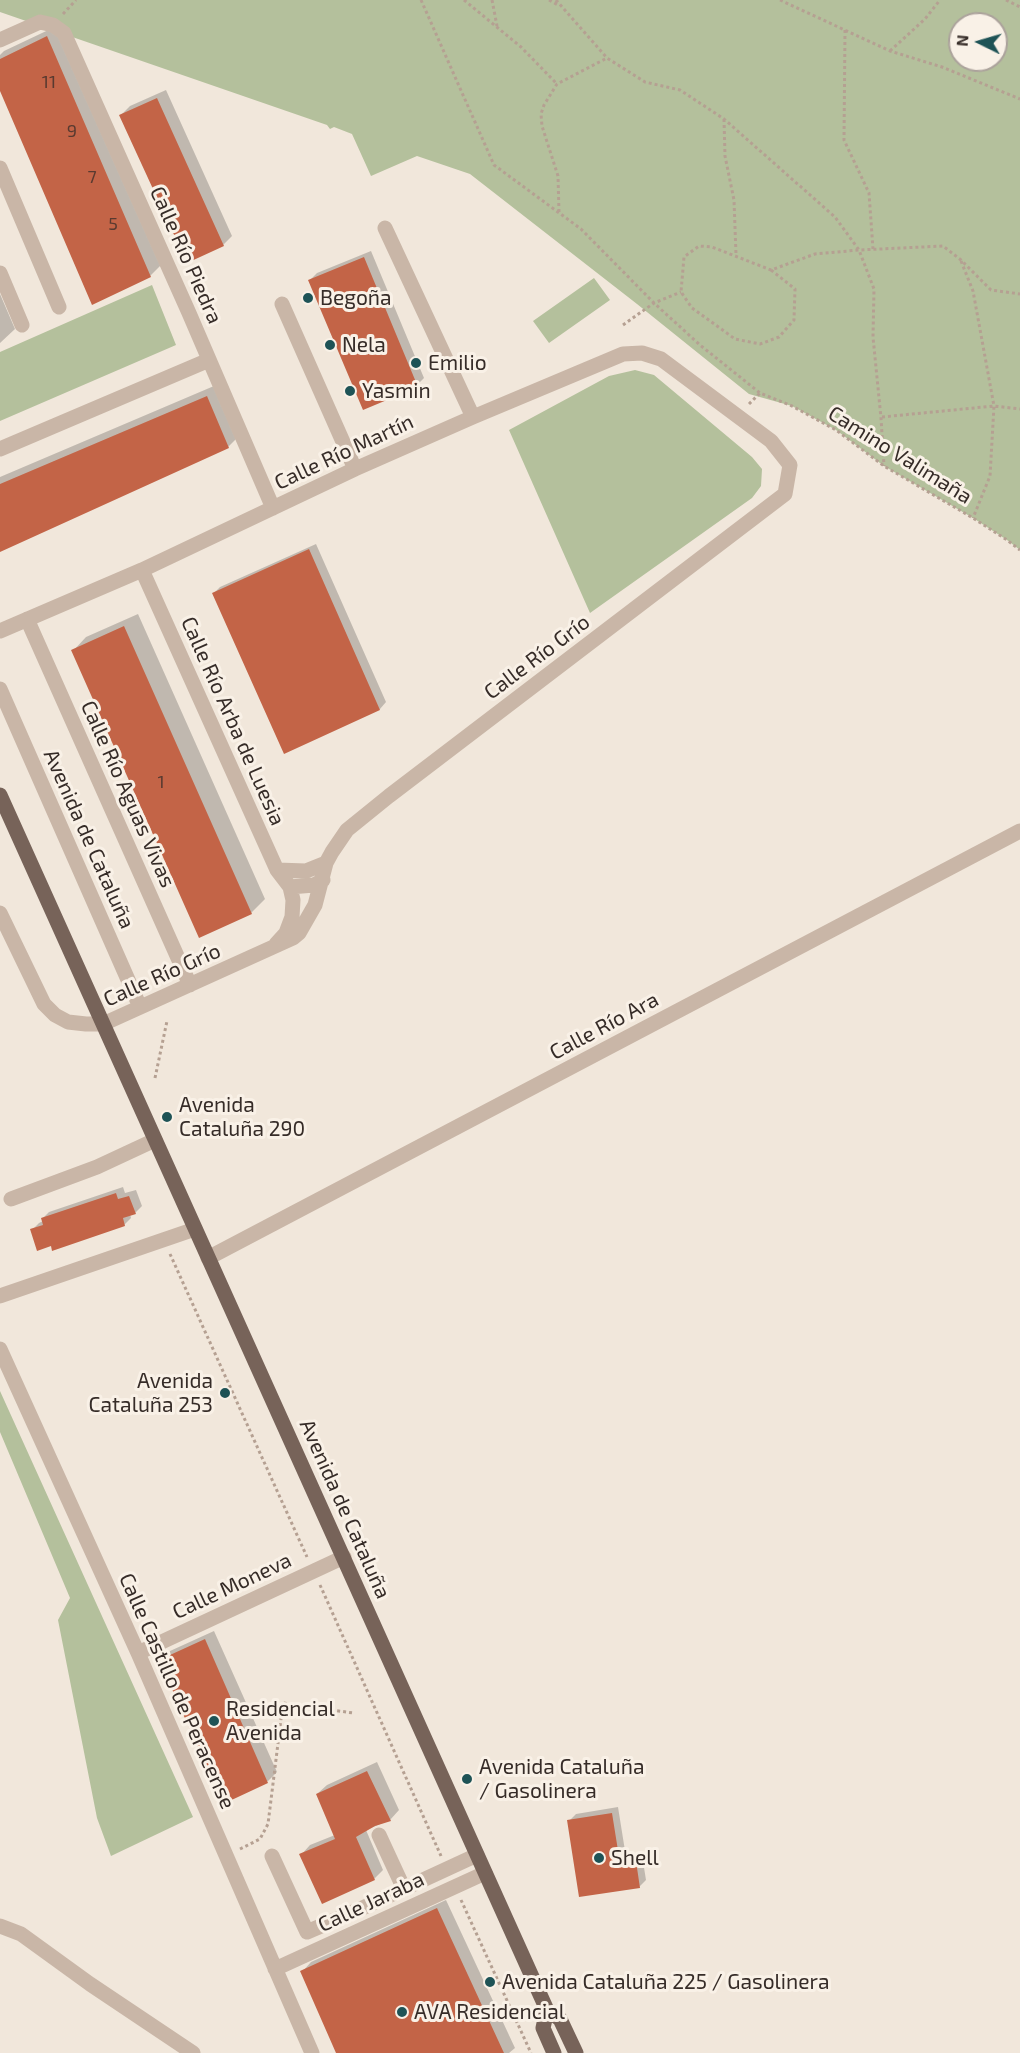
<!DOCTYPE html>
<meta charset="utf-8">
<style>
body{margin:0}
#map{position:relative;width:1020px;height:2053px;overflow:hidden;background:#f1e7db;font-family:"Exo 2",sans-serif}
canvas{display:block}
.north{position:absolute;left:948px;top:12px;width:60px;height:60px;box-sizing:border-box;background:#f9f1e7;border:2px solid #aba29b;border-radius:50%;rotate:275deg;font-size:16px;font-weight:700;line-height:24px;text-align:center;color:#362c28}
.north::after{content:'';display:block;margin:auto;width:21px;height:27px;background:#1e5356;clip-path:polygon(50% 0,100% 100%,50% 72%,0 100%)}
</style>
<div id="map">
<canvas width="1020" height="2053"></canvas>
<div class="north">N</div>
</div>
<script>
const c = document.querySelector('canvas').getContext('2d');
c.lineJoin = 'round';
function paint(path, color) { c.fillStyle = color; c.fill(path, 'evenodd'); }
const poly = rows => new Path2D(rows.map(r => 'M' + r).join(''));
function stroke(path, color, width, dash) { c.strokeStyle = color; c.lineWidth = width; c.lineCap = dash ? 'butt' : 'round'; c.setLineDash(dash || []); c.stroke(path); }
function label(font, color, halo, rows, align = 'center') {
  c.font = font + ' "Exo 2",sans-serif'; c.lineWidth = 6; c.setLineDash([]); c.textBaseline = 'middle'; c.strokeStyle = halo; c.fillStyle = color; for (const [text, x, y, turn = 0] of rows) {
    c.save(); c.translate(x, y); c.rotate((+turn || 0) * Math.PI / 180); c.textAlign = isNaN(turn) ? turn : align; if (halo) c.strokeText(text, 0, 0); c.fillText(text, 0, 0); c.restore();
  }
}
paint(poly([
 [0,0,1020,0,1020,550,1007,540,973,518,884,466,836,430,792,406,749,394,637,304,470,174,417,156,371,176,352,134,334,127,330,129,327,125,0,12],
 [960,24,996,24,996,60,960,60],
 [594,278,610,300,549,343,533,321],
 [152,285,176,345,0,421,0,352],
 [635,370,654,375,752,457,762,469,761,486,752,498,590,613,509,430,609,376],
 [0,1391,193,1817,111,1856,97,1818,58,1620,70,1598,0,1432]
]), '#b4c09c');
paint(poly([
 [61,24,164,262,150,276,0,87,0,55,4,51],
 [166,90,232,236,223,245,121,115,130,106],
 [371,251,424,378,417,385,310,280,317,273],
 [0,294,15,329,0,343],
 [221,383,242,433,228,447,0,551,0,477],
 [316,544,386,702,380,709,284,752,214,593,220,587],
 [138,614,265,899,251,913,73,651,86,637],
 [123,1187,125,1193,136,1190,142,1206,135,1213,130,1214,131,1218,124,1225,52,1244,32,1230,39,1223,43,1221,42,1219,49,1212],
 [214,1631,277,1772,268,1781,224,1802,161,1660,170,1651],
 [377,1762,399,1810,390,1820,366,1830,383,1870,374,1879,301,1855,310,1845,335,1835,317,1794,327,1785],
 [618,1807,626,1857,642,1855,646,1880,639,1887,569,1821,576,1814],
 [446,1900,515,2048,509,2053,338,2053,302,1972,311,1962]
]), '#0003');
paint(poly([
 [47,36,151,277,92,305,0,91,0,59],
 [157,98,224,246,187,263,119,115],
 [364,257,418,387,363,410,308,280],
 [207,396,229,448,0,552,0,484],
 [309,549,380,710,284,754,212,593],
 [124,626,252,914,199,938,71,650],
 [116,1193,118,1199,129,1196,136,1214,123,1218,125,1226,52,1251,51,1246,37,1251,30,1229,43,1225,41,1218],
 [205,1639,268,1783,223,1804,159,1660],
 [367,1771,391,1821,375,1826,356,1837,375,1880,322,1904,299,1854,335,1839,316,1794],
 [612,1813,620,1863,636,1861,640,1888,579,1897,567,1820],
 [437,1908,504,2053,336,2053,300,1971]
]), '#c36447');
stroke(poly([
 [421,0,494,165,581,229,654,303,700,345,760,393,792,406,836,430,884,466,973,518,1007,540,1020,550],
 [464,0,521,47,557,84],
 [492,0,497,26],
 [549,0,558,5],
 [556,0,607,58,645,82,680,90,724,119,835,217,859,250,874,289,873,337,881,418,884,466],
 [780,0,890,51,942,67,1020,99],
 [1006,0,1020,7],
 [63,14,76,0],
 [845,30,844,140,869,193,873,249],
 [890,51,925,19,940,0],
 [724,119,725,156,734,200,736,255],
 [559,212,558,176,542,126,541,114,544,105,557,84,607,58],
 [961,261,973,291,994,406,990,476,973,518],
 [771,270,795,289,794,320,779,337,760,344,735,339,692,308,681,292,684,257,699,246,712,247,771,270,815,254,859,250,943,246,961,260,991,290,1020,294],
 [623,325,654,303,681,292],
 [749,404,760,393],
 [882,417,994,406,1020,409],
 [155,1078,167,1021],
 [170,1254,307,1557],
 [320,1585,441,1856],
 [240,1849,260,1839,268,1824,283,1703,353,1713],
 [461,1900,531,2053]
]), '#b5a092', 3, [3, 3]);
stroke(poly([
 [0,40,40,22,53,25,64,33,189,313,273,508],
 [0,168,59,307],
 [385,228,473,417],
 [0,273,22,325],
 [282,304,355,469],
 [0,449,209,360],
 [142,570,277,870,290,887,293,900,292,917,286,933,276,944],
 [27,619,190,985],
 [0,631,142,570,355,469,473,417,623,354,642,353,661,359,771,441,790,465,785,494,389,796,347,830,332,852,326,863,315,905,299,933,293,938,103,1024,86,1024,68,1022,55,1015,44,1004,0,913],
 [0,689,140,1007],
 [277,870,306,871,326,863],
 [290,887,314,885,323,880],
 [11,1199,97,1167,155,1140],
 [208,1258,1020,831],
 [0,1296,195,1229],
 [0,1349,138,1653,312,2053],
 [138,1653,344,1557],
 [379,1835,404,1889],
 [272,1856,307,1932,358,1910,477,1855],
 [0,1926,21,1934,90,1984,193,2053],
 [275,1969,485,1873]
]), '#c9b6a7', 15);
stroke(poly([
 [0,795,547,2010,560,2019,576,2053],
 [547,2010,543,2028,554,2053]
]), '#776359', 15);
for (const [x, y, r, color] of [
 [308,298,6,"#1e5356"],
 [330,345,6,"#1e5356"],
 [416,363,6,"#1e5356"],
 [350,391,6,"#1e5356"],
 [167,1117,6,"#1e5356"],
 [225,1393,6,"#1e5356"],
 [214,1721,6,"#1e5356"],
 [467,1779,6,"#1e5356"],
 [599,1858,6,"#1e5356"],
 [490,1982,6,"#1e5356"],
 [402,2012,6,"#1e5356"]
]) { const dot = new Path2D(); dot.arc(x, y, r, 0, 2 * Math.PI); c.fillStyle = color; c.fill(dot); stroke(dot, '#f9f1e7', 2); }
label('18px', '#593a30', null, [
 ["11",49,82],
 ["9",72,131],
 ["7",92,177],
 ["5",113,224],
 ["1",161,782]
]);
label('21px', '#362c28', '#f9f1e7', [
 ["Calle Río Piedra",186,255,66],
 ["Calle Río Martín",344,452,-25],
 ["Camino Valimaña",900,455,32],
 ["Calle Río Grío",537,657,-37],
 ["Calle Río Arba de Luesia",233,721,66],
 ["Calle Río Aguas Vivas",128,794,66],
 ["Avenida de Cataluña",89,839,66],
 ["Calle Río Grío",162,975,-24],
 ["Calle Río Ara",604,1026,-28],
 ["Avenida de Cataluña",345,1509,66],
 ["Calle Moneva",232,1586,-25],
 ["Calle Castillo de Peracense",177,1691,66],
 ["Calle Jaraba",371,1902,-25]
]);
label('21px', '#362c28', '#f9f1e7', [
 ["Begoña",320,298],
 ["Nela",342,345],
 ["Emilio",428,363],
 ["Yasmin",362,391],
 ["Avenida",179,1105],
 ["Cataluña 290",179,1129],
 ["Avenida",213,1381,"right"],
 ["Cataluña 253",213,1405,"right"],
 ["Residencial",226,1709],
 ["Avenida",226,1733],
 ["Avenida Cataluña",479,1767],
 ["/ Gasolinera",479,1791],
 ["Shell",611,1858],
 ["Avenida Cataluña 225 / Gasolinera",502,1982],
 ["AVA Residencial",414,2012]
], 'left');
</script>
